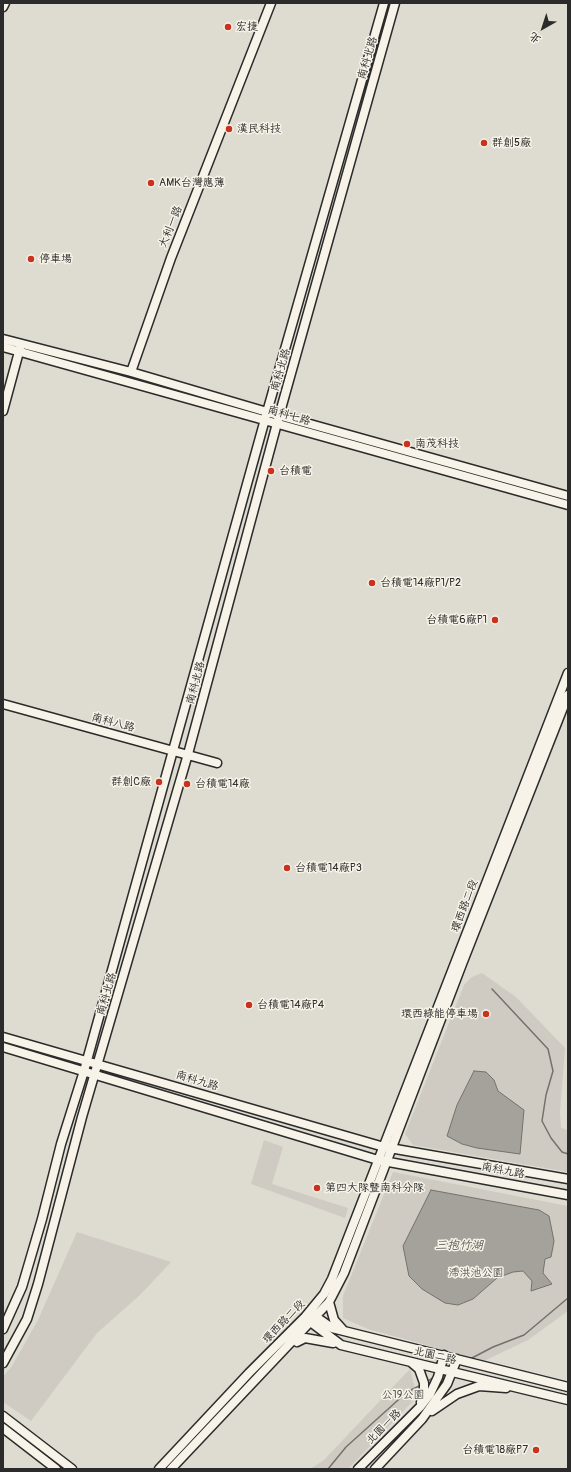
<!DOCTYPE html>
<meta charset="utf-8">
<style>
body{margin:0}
#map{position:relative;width:571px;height:1472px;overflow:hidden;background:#efebe0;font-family:Pangolin,"LXGW WenKai TC",sans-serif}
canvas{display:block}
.frame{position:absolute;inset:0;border:4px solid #2b2b2b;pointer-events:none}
.north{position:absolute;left:523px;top:8px;width:40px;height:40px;-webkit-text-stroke:3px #f7f3e8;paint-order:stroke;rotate:219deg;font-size:11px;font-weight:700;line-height:16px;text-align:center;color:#2b2b2b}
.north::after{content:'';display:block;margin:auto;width:14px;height:18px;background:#2b2b2b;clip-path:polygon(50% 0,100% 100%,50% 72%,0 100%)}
</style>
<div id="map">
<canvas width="571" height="1472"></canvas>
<div class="frame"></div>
<div class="north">北</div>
</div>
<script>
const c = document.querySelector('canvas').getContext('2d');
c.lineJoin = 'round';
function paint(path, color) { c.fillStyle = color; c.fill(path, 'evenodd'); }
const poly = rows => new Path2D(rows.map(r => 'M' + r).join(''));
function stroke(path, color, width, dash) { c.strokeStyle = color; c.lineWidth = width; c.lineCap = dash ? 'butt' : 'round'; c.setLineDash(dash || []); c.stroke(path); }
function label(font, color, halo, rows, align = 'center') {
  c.font = font + ' Pangolin,"LXGW WenKai TC",sans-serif'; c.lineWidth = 3; c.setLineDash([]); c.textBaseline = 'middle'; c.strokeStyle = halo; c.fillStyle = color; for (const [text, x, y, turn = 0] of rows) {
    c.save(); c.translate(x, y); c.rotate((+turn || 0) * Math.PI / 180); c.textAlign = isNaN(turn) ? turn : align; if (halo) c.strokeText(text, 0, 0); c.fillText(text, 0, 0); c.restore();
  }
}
paint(poly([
 [3,3,568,3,568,1469,3,1469]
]), '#dedbd1');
paint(poly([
 [482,973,516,997,565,1048,560,1112,561,1128,568,1130,568,1172,413,1145,405,1134,464,985,472,977],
 [264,1140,283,1147,272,1184,348,1208,345,1218,251,1184],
 [393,1172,568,1206,568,1311,528,1340,484,1361,368,1329,343,1318,343,1296],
 [77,1232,171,1262,140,1295,97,1333,31,1421,3,1402,3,1377,12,1366,38,1320],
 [410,1369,416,1392,413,1401,348,1469,310,1469,324,1460]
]), '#cfcbc2');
const water = poly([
 [474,1071,486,1072,494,1080,498,1091,524,1110,520,1154,477,1148,462,1144,447,1136,457,1105,474,1071],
 [431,1190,539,1210,549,1216,554,1241,551,1257,545,1259,543,1273,552,1284,531,1291,532,1281,523,1271,513,1272,497,1278,473,1299,458,1305,445,1303,422,1289,409,1276,403,1246,431,1190]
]);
paint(water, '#a4a29a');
stroke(water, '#74726e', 1);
stroke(poly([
 [492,989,548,1049,553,1071,546,1095,542,1121,551,1138,562,1152,568,1154],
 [470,1359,493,1347,524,1335,568,1298],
 [426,1382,433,1378],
 [328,1469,346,1447,407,1392,421,1385]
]), '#74726e', 1.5);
const minor = poly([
 [3,7,5,3],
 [3,339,131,372,267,412,568,496],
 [3,347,568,505],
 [131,372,171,258,271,3],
 [3,411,20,348],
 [3,704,217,763],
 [3,1037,384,1147,568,1179],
 [3,1047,378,1160,568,1195],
 [329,1302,334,1320,343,1330],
 [312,1314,332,1328,568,1387],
 [308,1320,341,1345,568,1400],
 [3,1329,22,1287,42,1219,61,1144,84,1071,267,412,384,3],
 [297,1342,305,1338,333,1343],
 [3,1363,27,1319,38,1284,82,1117,188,754,279,416,395,3],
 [412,1363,419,1369,424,1383,424,1391,421,1402],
 [432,1411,457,1394,479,1386,506,1388],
 [3,1416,72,1469],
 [3,1428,56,1469],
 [159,1469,249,1373,305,1317,324,1294,332,1279,568,673],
 [171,1469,329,1302,344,1273,462,964,568,695],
 [358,1469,420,1407,430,1394,438,1377,444,1355],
 [375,1469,422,1419,447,1384,457,1359]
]);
stroke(minor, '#2b2b2b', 11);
stroke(minor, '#f7f3e8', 8);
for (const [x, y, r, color] of [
 [228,27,4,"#c8321e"],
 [229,129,4,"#c8321e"],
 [484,143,4,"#c8321e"],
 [151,183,4,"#c8321e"],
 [31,259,4,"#c8321e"],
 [407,444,4,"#c8321e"],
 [271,471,4,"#c8321e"],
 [372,583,4,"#c8321e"],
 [495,620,4,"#c8321e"],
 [159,782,4,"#c8321e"],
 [187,784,4,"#c8321e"],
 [287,868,4,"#c8321e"],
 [249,1005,4,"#c8321e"],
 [486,1014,4,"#c8321e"],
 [317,1188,4,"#c8321e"],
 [536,1450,4,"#c8321e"]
]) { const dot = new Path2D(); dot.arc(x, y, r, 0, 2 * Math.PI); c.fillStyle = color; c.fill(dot); stroke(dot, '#f7f3e8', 1.5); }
label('11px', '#2b2b2b', '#f7f3e8', [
 ["宏捷",236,27],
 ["漢民科技",237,129],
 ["群創5廠",492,143],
 ["AMK台灣應薄",159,183],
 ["停車場",39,259],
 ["南茂科技",415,444],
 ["台積電",279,471],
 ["台積電14廠P1/P2",380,583],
 ["台積電6廠P1",487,620,"right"],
 ["群創C廠",151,782,"right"],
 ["台積電14廠",195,784],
 ["台積電14廠P3",295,868],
 ["台積電14廠P4",257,1005],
 ["環西綠能停車場",478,1014,"right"],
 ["第四大隊暨南科分隊",325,1188],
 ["台積電18廠P7",528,1450,"right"]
], 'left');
label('11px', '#2b2b2b', '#f7f3e8', [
 ["南科北路",368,58,-74],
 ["大利一路",171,227,-68],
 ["南科北路",281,370,-74],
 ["南科七路",289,416,16],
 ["南科北路",196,683,-75],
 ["南科八路",113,723,15],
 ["環西路二段",465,906,-69],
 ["南科北路",107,994,-74],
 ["南科九路",197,1081,17],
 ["南科九路",503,1171,11],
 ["環西路二段",284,1322,-46],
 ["北園二路",435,1356,13],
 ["北園一路",384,1427,-45]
]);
label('11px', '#545351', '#f7f3e8', [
 ["滯洪池公園",476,1273],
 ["公19公園",403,1395]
]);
label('italic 12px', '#555552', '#f7f3e8', [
 ["三抱竹湖",459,1246]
]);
</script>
